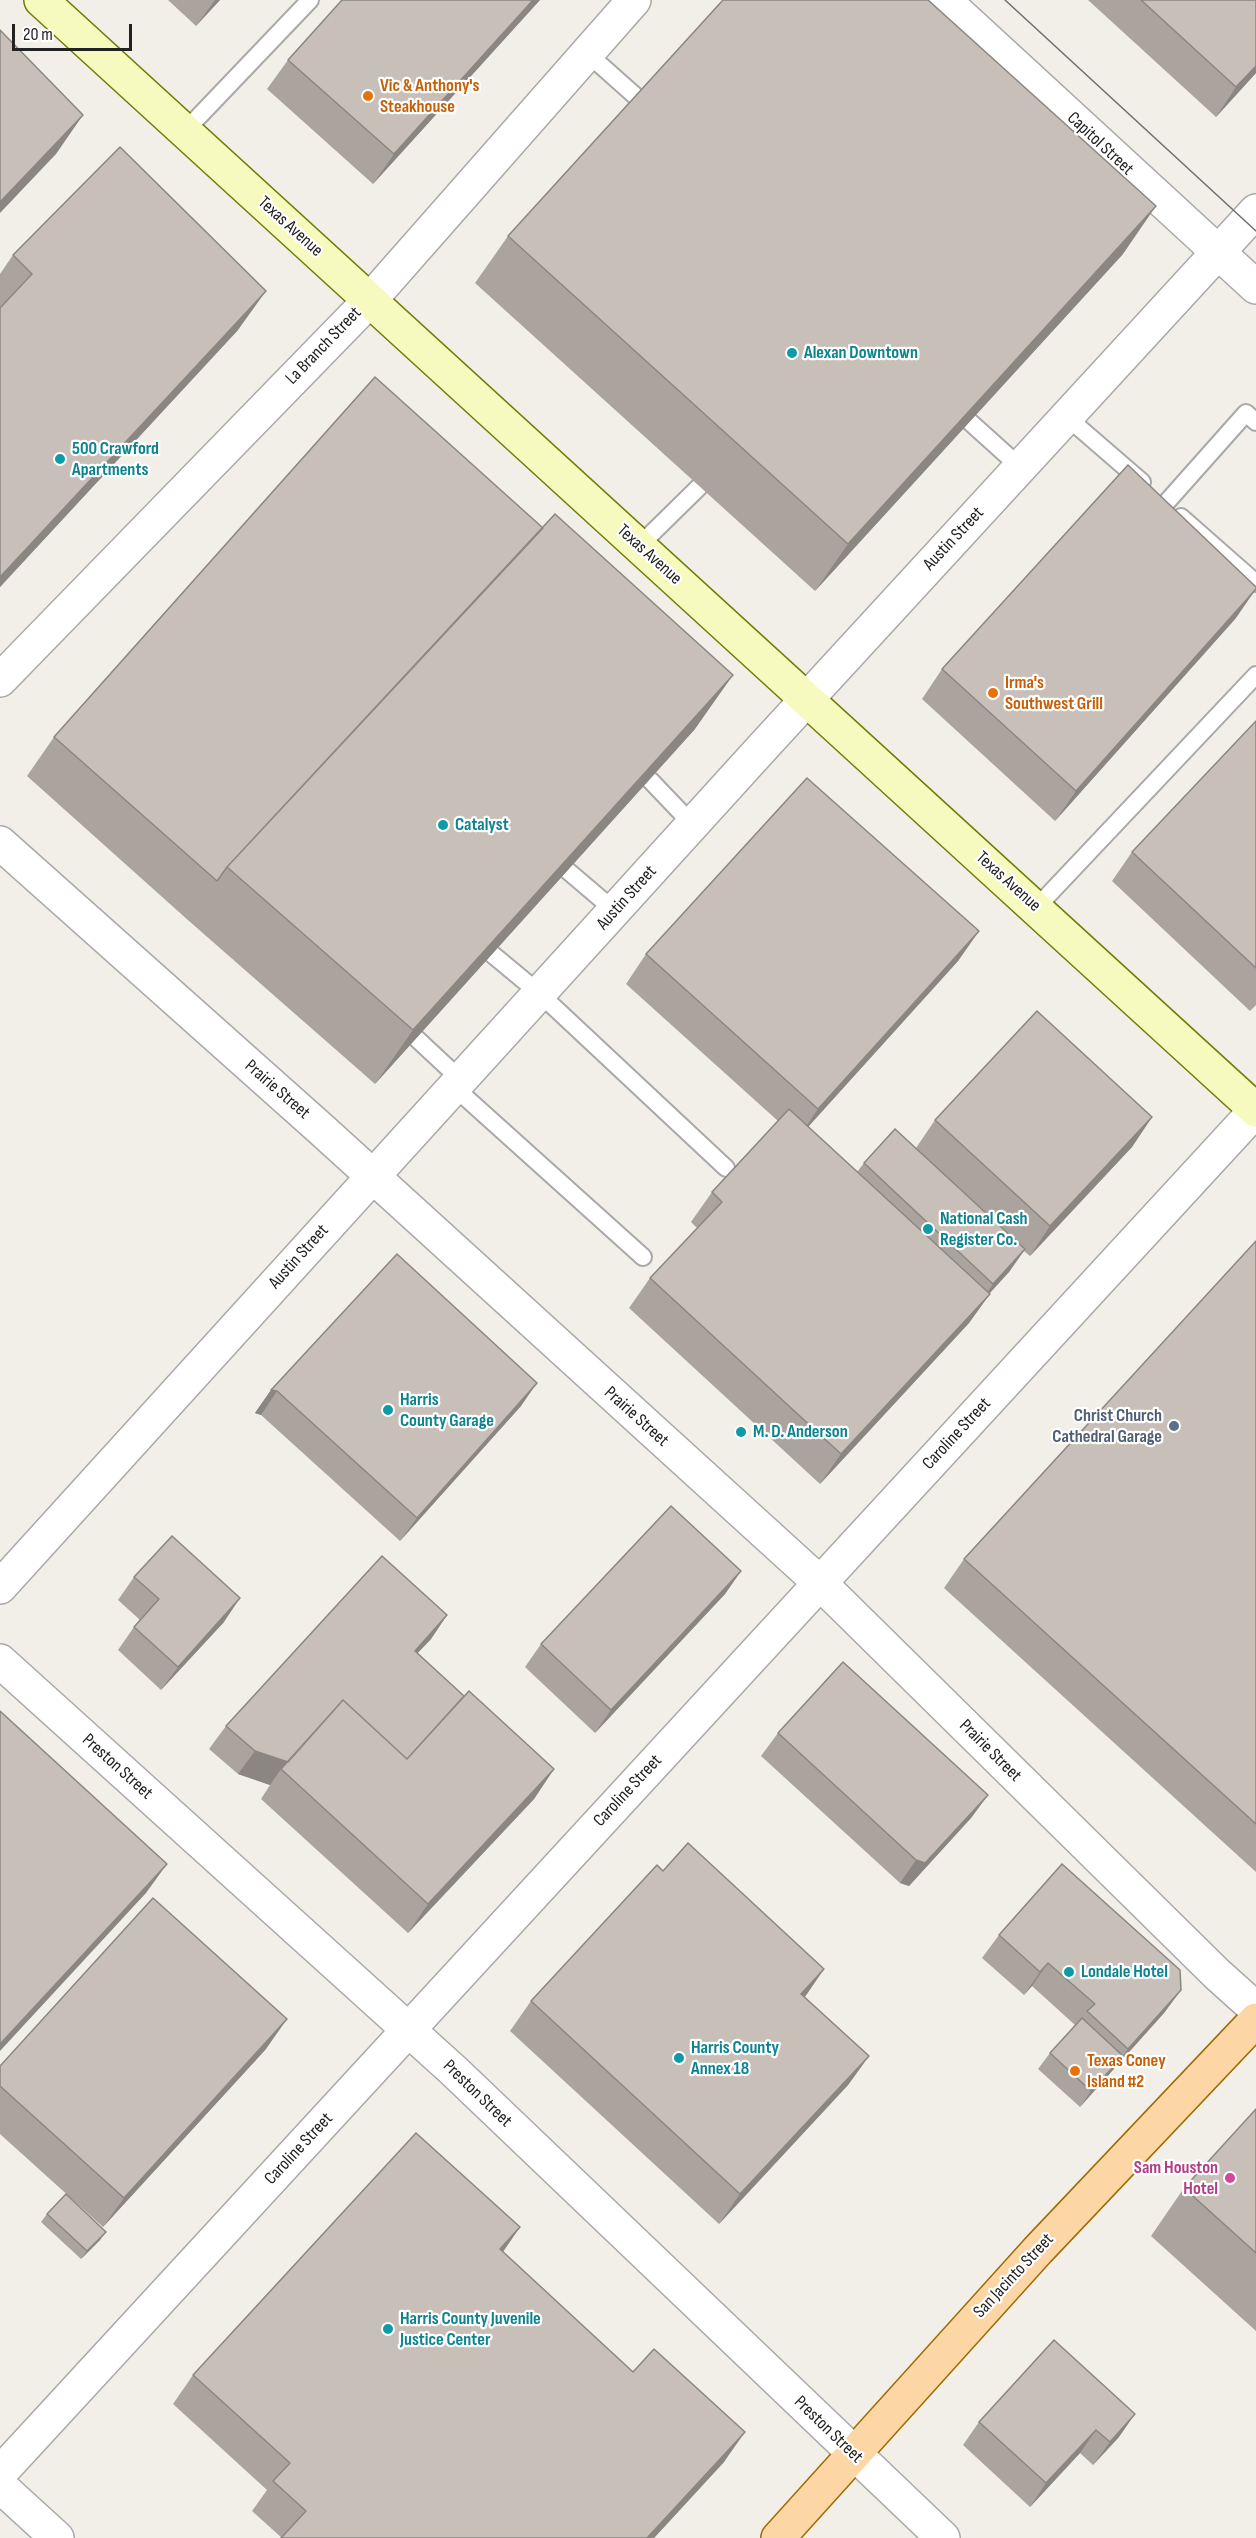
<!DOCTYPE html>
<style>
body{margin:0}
#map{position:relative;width:1256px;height:2538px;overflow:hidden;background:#f2efe9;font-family:"Sofia Sans Condensed",sans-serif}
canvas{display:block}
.scale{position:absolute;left:12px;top:24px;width:120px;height:27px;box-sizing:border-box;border:3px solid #222;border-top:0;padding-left:8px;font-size:18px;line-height:21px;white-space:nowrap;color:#222;-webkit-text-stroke:4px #fff;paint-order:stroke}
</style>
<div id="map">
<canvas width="1256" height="2538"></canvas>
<div class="scale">20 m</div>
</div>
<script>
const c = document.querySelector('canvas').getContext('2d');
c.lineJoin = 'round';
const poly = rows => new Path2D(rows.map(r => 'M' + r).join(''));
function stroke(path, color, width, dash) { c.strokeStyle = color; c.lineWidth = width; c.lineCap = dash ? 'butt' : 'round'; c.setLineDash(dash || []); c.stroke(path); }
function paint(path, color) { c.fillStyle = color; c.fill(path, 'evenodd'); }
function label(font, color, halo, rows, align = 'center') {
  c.font = font + ' "Sofia Sans Condensed",sans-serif'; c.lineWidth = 4.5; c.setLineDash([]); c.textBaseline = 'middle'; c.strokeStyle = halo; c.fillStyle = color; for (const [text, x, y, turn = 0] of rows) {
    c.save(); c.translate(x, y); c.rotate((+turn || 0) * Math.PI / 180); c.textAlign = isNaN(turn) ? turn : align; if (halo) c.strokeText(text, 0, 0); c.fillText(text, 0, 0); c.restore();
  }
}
const service = poly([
 [587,53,641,101],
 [185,131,310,0],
 [1068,418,1142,482],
 [970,422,1020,467],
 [1166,503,1246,413,1256,422],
 [1181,517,1256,583],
 [639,546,699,487],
 [650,780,693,825],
 [568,871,615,911],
 [1036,908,1256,675],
 [492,954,539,993,726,1168],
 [416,1038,461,1080],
 [454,1087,643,1257]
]);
const tertiary = poly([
 [944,0,1256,287],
 [0,680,370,300,634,0],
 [0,843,322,1130,820,1583,1217,1974,1256,2009],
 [0,1587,762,748,1256,211],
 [0,1661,454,2071,943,2538],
 [0,2473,1256,1110],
 [0,2486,57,2538]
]);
const secondary = poly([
 [41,0,1256,1110]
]);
const primary = poly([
 [778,2538,1038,2250,1256,2020]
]);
stroke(service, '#a9a9a9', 20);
stroke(tertiary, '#a9a9a9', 36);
stroke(secondary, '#707d05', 36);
stroke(primary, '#a06b00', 36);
stroke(service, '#fff', 16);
stroke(tertiary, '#fff', 33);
stroke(secondary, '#f7fabf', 33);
stroke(primary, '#fcd6a4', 33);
stroke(poly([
 [1005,0,1256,231]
]), '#707070', 1.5);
paint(poly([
 [168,0,220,0,196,26],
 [540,0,373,184,267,89,288,60],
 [1088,0,1256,0,1256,73,1216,117],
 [508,236,1123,254,815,591,475,283],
 [13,255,238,330,0,587,0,274],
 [1236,618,1055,821,922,699,942,669],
 [1256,721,1256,1005,1250,1011,1112,881,1132,852],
 [695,729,375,1084,189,921,27,776,54,737],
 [979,931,958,961,808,1127,857,1172,864,1163,916,1148,935,1120,1152,1117,1132,1147,1030,1256,1024,1251,1009,1272,989,1294,969,1323,820,1484,629,1308,650,1278,697,1228,691,1222,712,1192,778,1121,626,984,646,954],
 [1256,1241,1256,1872,944,1588,964,1559],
 [271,1390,521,1406,400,1541,261,1415,255,1413],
 [741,1571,725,1594,595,1733,525,1667,541,1644],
 [134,1577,224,1622,161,1690,118,1650,134,1627,140,1620,118,1600],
 [447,1615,431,1639,417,1653,464,1696,554,1769,534,1799,408,1933,261,1799,270,1785,238,1774,209,1749,226,1726],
 [778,1733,988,1795,971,1818,909,1886,900,1883,761,1756],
 [663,1871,824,1969,805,1997,869,2056,848,2085,719,2224,510,2031,531,2001],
 [999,1935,1181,1990,1164,2013,1080,2107,1038,2069,1050,2053,1075,2025,1032,1986,1024,1995,982,1958],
 [266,2049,103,2227,0,2134,0,2066],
 [1256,2109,1256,2331,1151,2236,1184,2188],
 [47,2214,100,2240,81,2259,41,2222],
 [520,2227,503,2252,724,2462,654,2538,282,2538,252,2511,267,2490,173,2404,193,2375],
 [1054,2340,1119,2437,1093,2465,1080,2453,1030,2507,963,2445,979,2422]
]), '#aba49e');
paint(poly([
 [215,0,220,0,196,26],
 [533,0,540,0,373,184,394,154],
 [1256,66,1256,73,1216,117,1236,87],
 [83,115,56,154,0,213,0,202],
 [1156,206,1123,254,815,591,848,544],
 [266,291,238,330,0,587,0,577],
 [1256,589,1236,618,1055,821,1076,791],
 [733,675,695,729,375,1084,413,1030],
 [979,931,958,961,798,1138,818,1109],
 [1152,1117,1132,1147,1030,1256,1050,1226],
 [1025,1249,1009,1272,977,1307,993,1284],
 [990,1294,969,1323,820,1484,841,1454],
 [537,1383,521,1406,400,1541,417,1518],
 [271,1390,277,1391,261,1415,255,1413],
 [741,1571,725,1594,595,1733,611,1710],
 [240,1598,224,1622,161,1690,178,1667],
 [447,1615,431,1639,398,1674,415,1651],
 [255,1751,288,1762,281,1769,270,1785,238,1774],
 [554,1769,534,1799,408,1933,428,1904],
 [988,1795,971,1818,909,1886,900,1883,916,1860],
 [167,1864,146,1893,0,2051,0,2044],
 [1048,1963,1032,1986,1024,1995,1040,1972],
 [824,1969,804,1998,801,1994],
 [1181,1990,1164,2013,1111,2072,1128,2049],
 [287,2019,266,2049,103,2227,124,2198],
 [869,2056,848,2085,719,2224,740,2194],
 [1123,2056,1111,2072,1080,2107,1091,2091],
 [520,2227,499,2257,500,2249],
 [106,2232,100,2240,81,2259,87,2251],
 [1135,2414,1119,2437,1093,2465,1110,2442],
 [1096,2430,1080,2453,1030,2507,1046,2483],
 [745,2432,724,2462,654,2538,647,2538]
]), '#8b8681');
const building = poly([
 [342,0,533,0,394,154,288,60,342,0],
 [723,0,928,0,1156,206,848,544,508,236,723,0],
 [1141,0,1256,0,1256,66,1236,87,1141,0],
 [0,30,83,115,0,202,0,30],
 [120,147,266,291,0,577,0,308,32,274,13,255,120,147],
 [375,377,543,528,227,867,217,881,54,737,375,377],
 [1128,465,1256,587,1256,589,1076,791,942,669,1128,465],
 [555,514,733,675,413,1030,227,867,555,514],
 [1256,721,1256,968,1132,852,1256,721],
 [807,778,979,931,818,1109,646,954,807,778],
 [1037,1011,1152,1117,1050,1226,935,1120,1037,1011],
 [789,1109,990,1294,841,1454,650,1278,722,1202,712,1192,789,1109],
 [895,1129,1025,1249,993,1284,864,1163,895,1129],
 [1256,1241,1256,1824,964,1559,1256,1241],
 [397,1254,537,1383,417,1518,277,1391,271,1390,397,1254],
 [671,1506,741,1571,611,1710,541,1644,671,1506],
 [172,1536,240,1598,178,1667,134,1627,159,1599,134,1577,172,1536],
 [382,1556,447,1615,415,1651,464,1696,407,1759,343,1700,288,1762,255,1751,226,1726,382,1556],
 [843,1662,988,1795,925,1863,916,1860,778,1733,843,1662],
 [469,1691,554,1769,428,1904,281,1769,343,1700,407,1759,469,1691],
 [0,1711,167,1864,0,2044,0,1711],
 [688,1843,824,1969,801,1994,869,2056,740,2194,531,2001,657,1865,663,1871,688,1843],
 [1062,1864,1180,1970,1181,1990,1128,2049,1087,2011,1095,2004,1048,1963,1040,1972,999,1935,1062,1864],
 [153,1898,287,2019,124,2198,0,2086,0,2066,153,1898],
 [1082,2018,1123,2056,1091,2091,1050,2053,1082,2018],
 [1256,2109,1256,2253,1184,2188,1256,2109],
 [416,2133,520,2227,500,2249,633,2372,654,2349,745,2432,647,2538,281,2538,306,2511,273,2481,290,2463,193,2375,416,2133],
 [66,2194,106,2232,87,2251,47,2214,66,2194],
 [1054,2340,1135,2414,1110,2442,1096,2430,1046,2483,979,2422,1054,2340]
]);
paint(building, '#c7bfb8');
stroke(building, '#8b8681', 1.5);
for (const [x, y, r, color] of [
 [368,96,6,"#e8710a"],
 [792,353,6,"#0f9aa8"],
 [60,459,6,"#0f9aa8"],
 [993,693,6,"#e8710a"],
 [443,825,6,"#0f9aa8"],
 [928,1229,6,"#0f9aa8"],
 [388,1410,6,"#0f9aa8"],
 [1174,1426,6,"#5c6f8a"],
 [741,1432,6,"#0f9aa8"],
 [1069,1972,6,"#0f9aa8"],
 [679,2058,6,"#0f9aa8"],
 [1075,2071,6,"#e8710a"],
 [1230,2178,6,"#d1479c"],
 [388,2329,6,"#0f9aa8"]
]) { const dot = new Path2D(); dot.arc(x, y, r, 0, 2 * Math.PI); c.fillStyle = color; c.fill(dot); stroke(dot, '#fff', 2); }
label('bold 18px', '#c56008', '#fff', [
 ["Vic & Anthony's",380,86],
 ["Steakhouse",380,107],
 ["Irma's",1005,683],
 ["Southwest Grill",1005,704],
 ["Texas Coney",1087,2061],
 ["Island #2",1087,2082]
], 'left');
label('18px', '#222', '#fff', [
 ["Capitol Street",1100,144,43],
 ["Texas Avenue",290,227,42],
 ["La Branch Street",324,346,-46],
 ["Austin Street",954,539,-47],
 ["Texas Avenue",649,555,42],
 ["Texas Avenue",1008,882,42],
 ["Austin Street",627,898,-48],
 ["Prairie Street",277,1090,41],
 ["Austin Street",299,1257,-48],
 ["Prairie Street",636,1417,42],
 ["Caroline Street",957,1434,-47],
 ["Prairie Street",990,1751,45],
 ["Preston Street",117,1767,42],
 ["Caroline Street",628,1791,-47],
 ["Preston Street",477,2094,44],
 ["Caroline Street",299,2149,-47],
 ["San Jacinto Street",1014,2276,-47],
 ["Preston Street",828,2430,44]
]);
label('bold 18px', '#0d838f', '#fff', [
 ["Alexan Downtown",804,353],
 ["500 Crawford",72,449],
 ["Apartments",72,470],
 ["Catalyst",455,825],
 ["National Cash",940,1219],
 ["Register Co.",940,1240],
 ["Harris",400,1400],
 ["County Garage",400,1421],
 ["M. D. Anderson",753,1432],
 ["Londale Hotel",1081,1972],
 ["Harris County",691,2048],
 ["Annex 18",691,2069],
 ["Harris County Juvenile",400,2319],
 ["Justice Center",400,2340]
], 'left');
label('bold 18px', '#4e5e75', '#fff', [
 ["Christ Church",1162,1416],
 ["Cathedral Garage",1162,1437]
], 'right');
label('bold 18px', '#b23c85', '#fff', [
 ["Sam Houston",1218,2168],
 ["Hotel",1218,2189]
], 'right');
</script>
